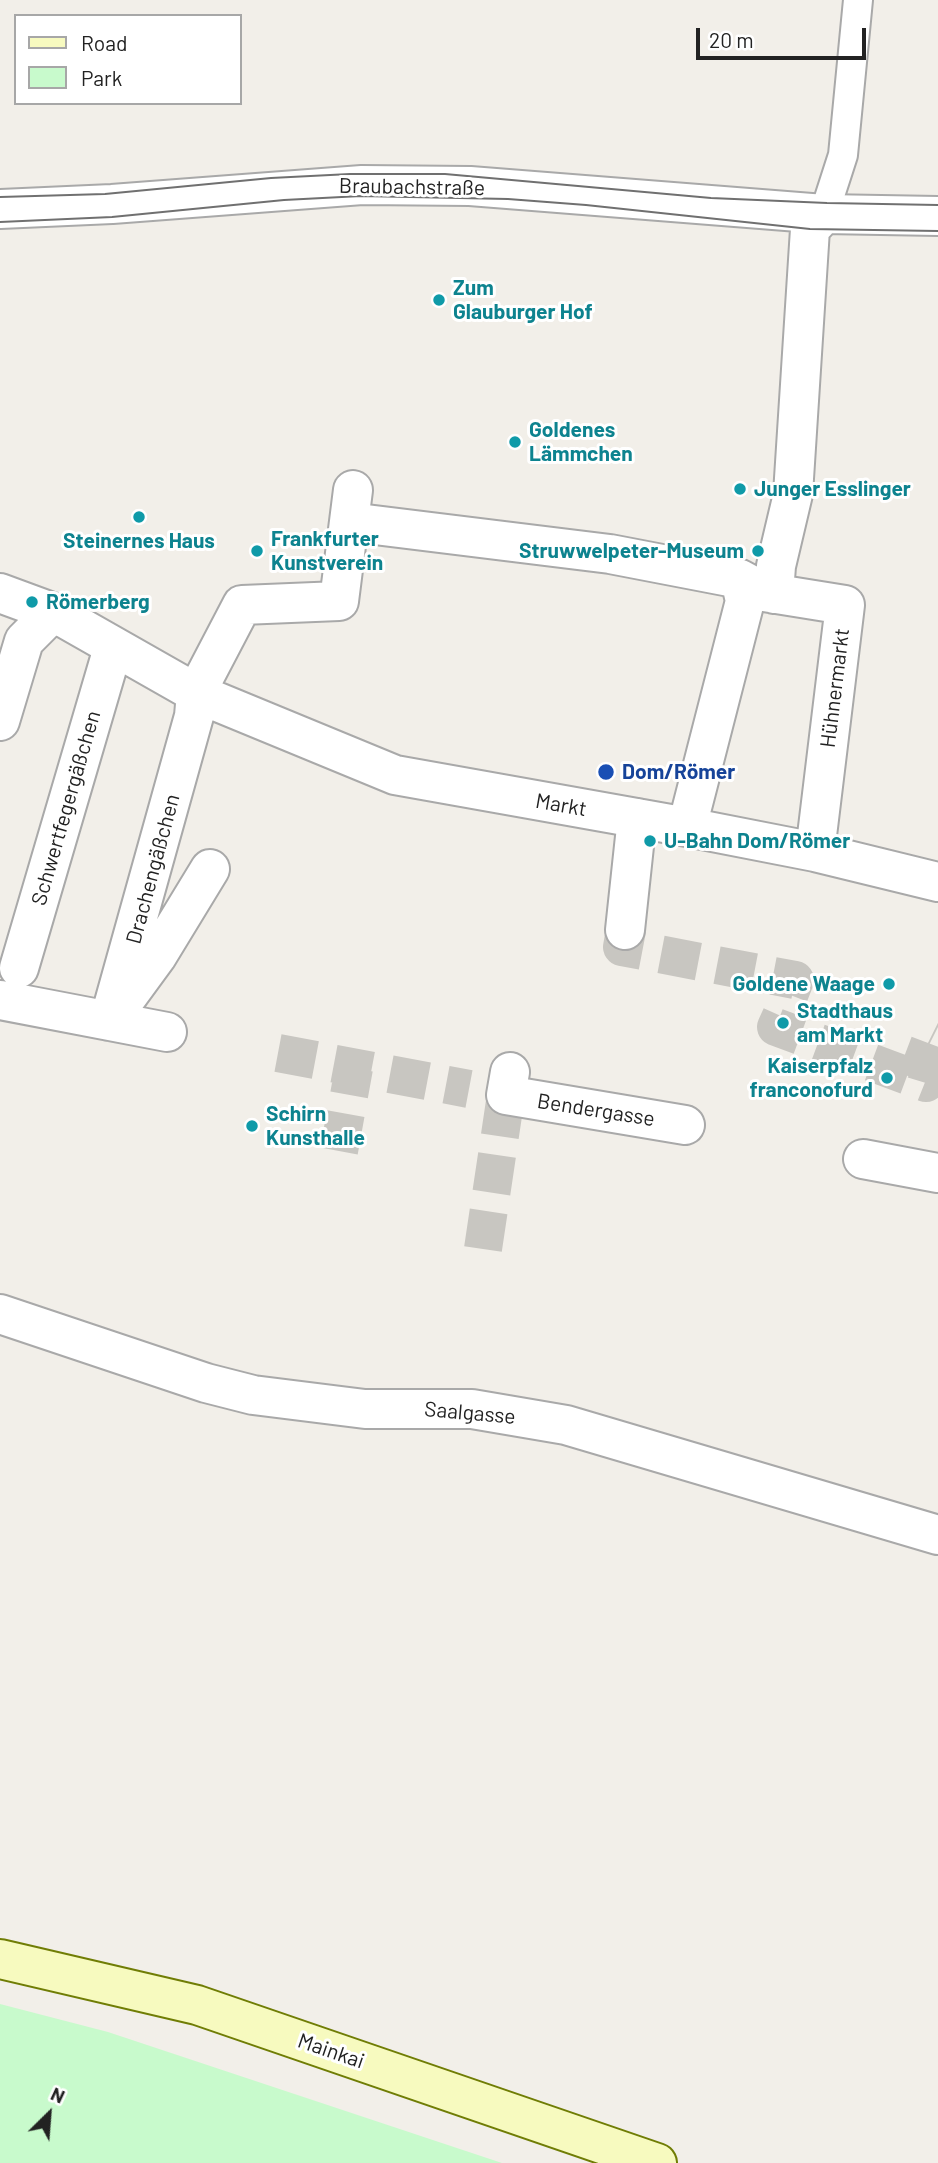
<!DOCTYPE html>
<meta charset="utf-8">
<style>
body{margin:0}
#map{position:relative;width:938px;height:2163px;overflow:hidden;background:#f2efe9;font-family:Barlow,sans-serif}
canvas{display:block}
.legend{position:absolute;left:14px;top:14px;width:228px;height:91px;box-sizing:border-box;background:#fff;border:2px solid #a7a7a7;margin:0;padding:9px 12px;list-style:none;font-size:21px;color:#222}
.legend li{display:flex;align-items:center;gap:14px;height:35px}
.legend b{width:35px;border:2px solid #a7a7a7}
.north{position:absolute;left:14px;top:2079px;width:70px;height:70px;-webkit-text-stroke:5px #fff;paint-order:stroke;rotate:25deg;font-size:19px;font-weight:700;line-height:28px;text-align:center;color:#222}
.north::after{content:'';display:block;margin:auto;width:24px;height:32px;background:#222;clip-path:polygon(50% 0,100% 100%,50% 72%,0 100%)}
.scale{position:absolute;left:696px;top:28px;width:170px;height:32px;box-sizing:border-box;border:4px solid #222;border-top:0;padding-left:9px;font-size:21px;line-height:24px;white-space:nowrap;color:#222;-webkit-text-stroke:5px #fff;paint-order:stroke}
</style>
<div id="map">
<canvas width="938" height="2163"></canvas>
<ul class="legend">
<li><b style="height:9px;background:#f7fabf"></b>Road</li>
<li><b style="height:19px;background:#c8facc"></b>Park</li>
</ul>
<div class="north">N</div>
<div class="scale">20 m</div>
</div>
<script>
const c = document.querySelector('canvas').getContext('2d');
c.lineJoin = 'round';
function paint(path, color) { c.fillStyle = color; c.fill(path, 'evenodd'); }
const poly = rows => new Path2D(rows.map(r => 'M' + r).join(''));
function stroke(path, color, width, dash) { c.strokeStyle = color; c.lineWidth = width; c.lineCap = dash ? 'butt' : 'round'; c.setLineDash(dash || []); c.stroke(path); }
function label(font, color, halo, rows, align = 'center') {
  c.font = font + ' Barlow,sans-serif'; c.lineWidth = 6; c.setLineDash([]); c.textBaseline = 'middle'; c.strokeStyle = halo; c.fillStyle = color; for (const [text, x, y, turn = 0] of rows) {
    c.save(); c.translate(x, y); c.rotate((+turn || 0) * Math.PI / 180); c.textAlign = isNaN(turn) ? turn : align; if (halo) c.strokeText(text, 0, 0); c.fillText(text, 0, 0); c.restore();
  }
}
paint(poly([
 [0,2004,108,2032,502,2163,0,2163]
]), '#c8facc');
stroke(poly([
 [625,930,622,947,795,980,788,998],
 [781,1016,776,1027,916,1079,926,1083,930,1070],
 [278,1053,469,1089],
 [916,1079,936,1026,938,1027],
 [339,1151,354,1068],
 [483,1249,506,1095]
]), '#c8c6c1', 38, [38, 19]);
const lane = poly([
 [824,214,843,155,858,0]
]);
const street = poly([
 [0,209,112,204,362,185,470,186,824,214,938,216],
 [353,490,339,601,242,605,196,693,395,775,687,827,815,852,938,882],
 [350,522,610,554,740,579,764,592,845,605,815,852],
 [0,593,57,614,196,693,194,716,109,1021],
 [774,594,776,566,793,494,810,229,824,214],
 [0,721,24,641,52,613],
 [687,827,745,601,740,579],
 [625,930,637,818],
 [19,968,113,648],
 [127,997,157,956,210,869],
 [0,1000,167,1032],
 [510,1072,506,1095,685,1125],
 [863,1159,938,1173],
 [0,1314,206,1383,253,1395,365,1409,472,1409,566,1425,938,1535]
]);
const secondary = poly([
 [0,1959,197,2005,657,2163]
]);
stroke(lane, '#a9a9a9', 32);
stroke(street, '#a9a9a9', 42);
stroke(secondary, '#707d05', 42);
stroke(lane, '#fff', 28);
stroke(street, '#fff', 38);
stroke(secondary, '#f7fabf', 38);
stroke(poly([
 [0,197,105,194,271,178,350,174,445,174,711,198,827,203,938,205],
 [0,222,112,217,284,200,361,196,508,199,586,205,810,229,938,231]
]), '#707070', 2);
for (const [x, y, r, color] of [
 [439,300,7,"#0f9aa8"],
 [515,442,7,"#0f9aa8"],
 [740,489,7,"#0f9aa8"],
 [139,517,7,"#0f9aa8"],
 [257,551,7,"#0f9aa8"],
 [758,551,7,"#0f9aa8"],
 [32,602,7,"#0f9aa8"],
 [606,772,9,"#1a4fb4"],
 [650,841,7,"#0f9aa8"],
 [889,984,7,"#0f9aa8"],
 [783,1023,7,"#0f9aa8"],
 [887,1078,7,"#0f9aa8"],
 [252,1126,7,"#0f9aa8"]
]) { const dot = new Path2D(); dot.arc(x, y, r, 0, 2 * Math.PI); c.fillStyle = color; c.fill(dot); stroke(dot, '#fff', 2.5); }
label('21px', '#222', '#fff', [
 ["Braubachstraße",412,187,1],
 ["Hühnermarkt",835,688,-83],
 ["Markt",561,805,10],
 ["Schwertfegergäßchen",66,808,-74],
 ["Drachengäßchen",153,869,-75],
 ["Bendergasse",596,1110,9],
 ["Saalgasse",470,1413,5],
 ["Mainkai",331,2051,19]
]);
label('bold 21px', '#0d838f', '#fff', [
 ["Zum",453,288],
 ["Glauburger Hof",453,312],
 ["Goldenes",529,430],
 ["Lämmchen",529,454],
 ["Junger Esslinger",754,489],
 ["Frankfurter",271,539],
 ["Kunstverein",271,563],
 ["Steinernes Haus",139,541,"center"],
 ["Struwwelpeter-Museum",744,551,"right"],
 ["Römerberg",46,602],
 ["U-Bahn Dom/Römer",664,841],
 ["Goldene Waage",875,984,"right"],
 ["Stadthaus",797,1011],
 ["am Markt",797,1035],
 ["Kaiserpfalz",873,1066,"right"],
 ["franconofurd",873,1090,"right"],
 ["Schirn",266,1114],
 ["Kunsthalle",266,1138]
], 'left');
label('bold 21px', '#164399', '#fff', [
 ["Dom/Römer",622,772]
], 'left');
</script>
